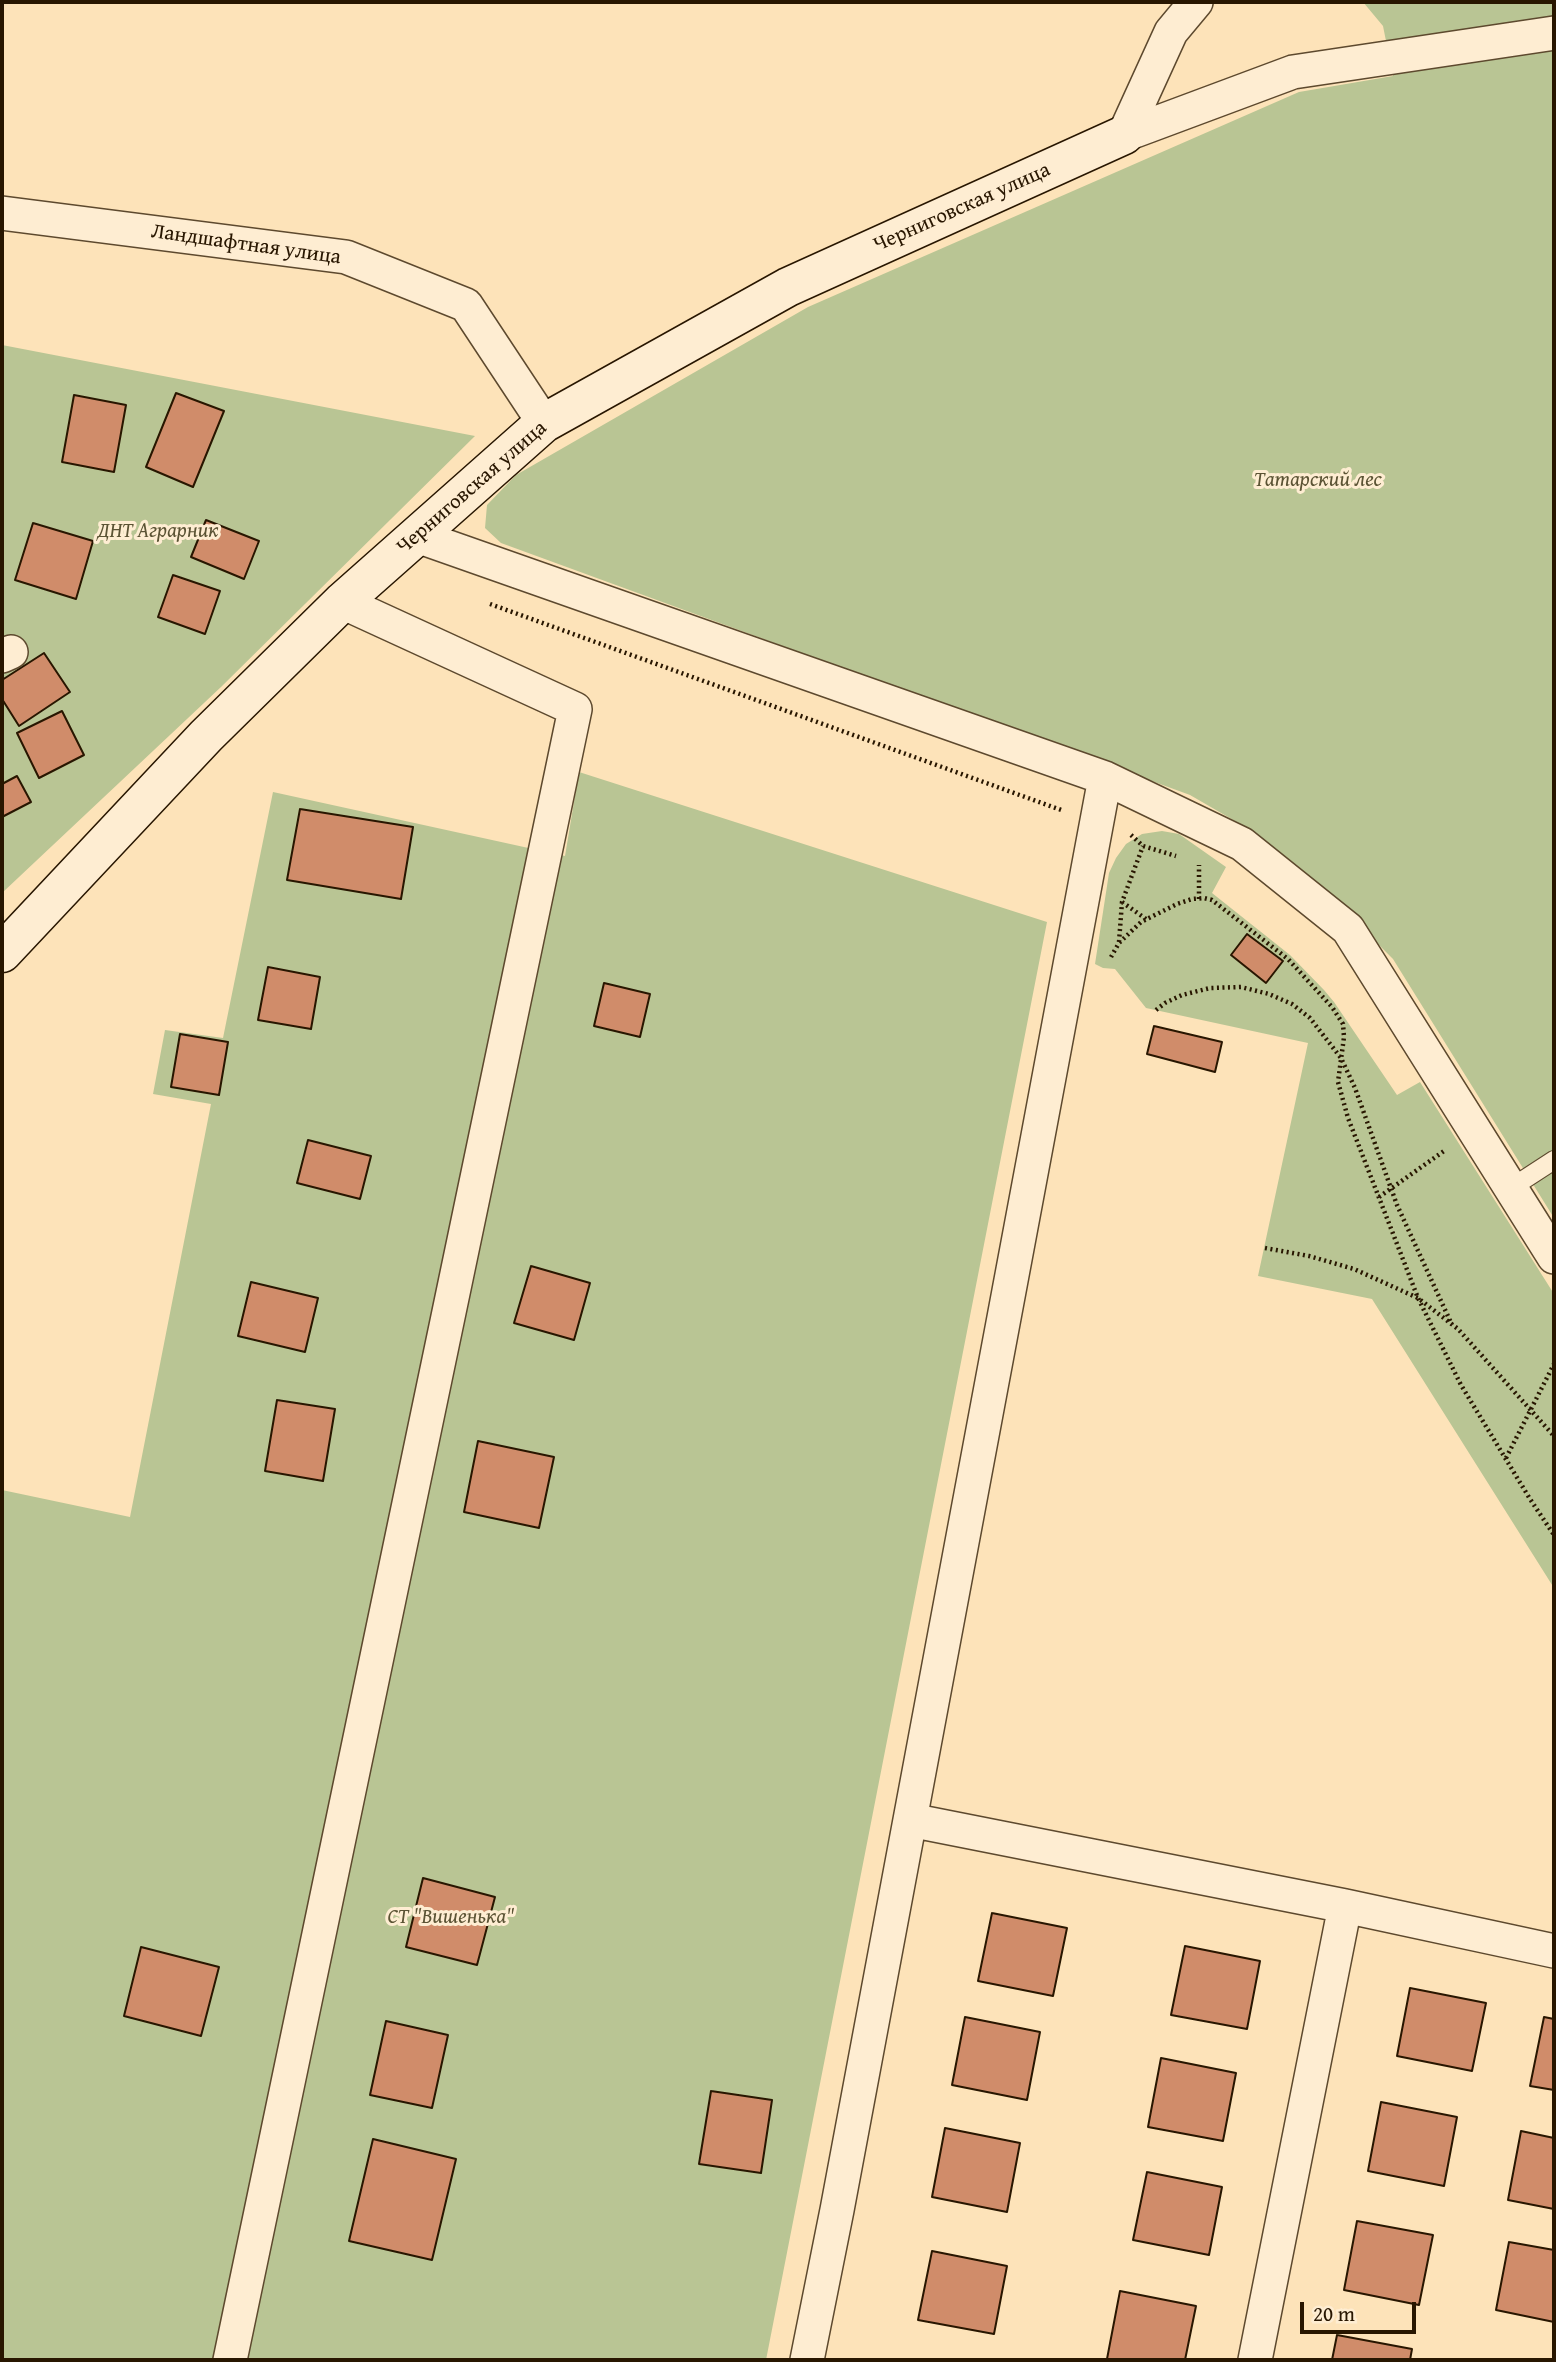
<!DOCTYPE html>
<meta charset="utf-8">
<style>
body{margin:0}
#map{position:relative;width:1556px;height:2362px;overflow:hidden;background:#fde3b9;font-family:"Gentium Book Plus",serif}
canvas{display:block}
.frame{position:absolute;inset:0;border:4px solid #281600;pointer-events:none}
.scale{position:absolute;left:1300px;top:2302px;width:116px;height:32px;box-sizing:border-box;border:4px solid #281600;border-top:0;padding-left:9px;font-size:21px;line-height:24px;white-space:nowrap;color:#281600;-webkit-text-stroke:5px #feedd2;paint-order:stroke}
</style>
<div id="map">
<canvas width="1556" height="2362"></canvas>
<div class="frame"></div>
<div class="scale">20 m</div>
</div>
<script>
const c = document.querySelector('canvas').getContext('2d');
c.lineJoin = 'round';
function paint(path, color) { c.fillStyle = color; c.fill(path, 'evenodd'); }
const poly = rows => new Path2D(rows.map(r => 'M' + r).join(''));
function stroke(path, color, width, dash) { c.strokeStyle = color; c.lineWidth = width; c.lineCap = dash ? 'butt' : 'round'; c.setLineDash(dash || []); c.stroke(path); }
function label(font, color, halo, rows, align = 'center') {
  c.font = font + ' "Gentium Book Plus",serif'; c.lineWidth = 6; c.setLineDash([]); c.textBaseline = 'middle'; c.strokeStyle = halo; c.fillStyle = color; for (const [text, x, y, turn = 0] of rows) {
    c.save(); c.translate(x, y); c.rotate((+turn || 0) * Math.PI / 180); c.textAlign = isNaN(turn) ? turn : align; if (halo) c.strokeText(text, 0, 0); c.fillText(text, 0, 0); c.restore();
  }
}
paint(poly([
 [1363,2,1554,2,1554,1218,1393,959,1321,887,1254,832,1190,795,501,543,485,528,487,505,516,475,808,307,1299,92,1393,76,1383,26],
 [2,345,475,436,221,687,2,893],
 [579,772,1047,922,766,2360,2,2360,2,1490,130,1517,211,1104,153,1094,165,1030,223,1038,273,792,565,856],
 [1162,831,1179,834,1226,867,1212,893,1290,955,1324,990,1334,1002,1397,1095,1420,1082,1554,1294,1554,1588,1372,1299,1258,1276,1308,1043,1146,1008,1115,969,1103,968,1095,964,1109,873,1116,858,1126,844,1142,834]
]), '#b9c594');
const building = poly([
 [176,393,224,411,193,487,146,467,176,393],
 [74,395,126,405,114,472,62,462,74,395],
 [206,520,259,541,244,579,191,557,206,520],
 [33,523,93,541,76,599,15,580,33,523],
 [173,575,220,591,205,634,158,617,173,575],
 [44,653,70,692,19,726,2,699,2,680,44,653],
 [62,711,84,755,39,778,17,733,62,711],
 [17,776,31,802,2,817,2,784,17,776],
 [300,809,413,827,401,899,287,880,300,809],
 [1247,934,1283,961,1266,983,1231,955,1247,934],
 [268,967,320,977,311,1029,258,1020,268,967],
 [604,983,650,994,640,1037,594,1026,604,983],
 [1154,1026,1222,1042,1215,1072,1147,1054,1154,1026],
 [180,1034,228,1042,219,1095,171,1087,180,1034],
 [308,1140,371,1156,360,1199,297,1183,308,1140],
 [531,1266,590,1283,574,1340,514,1323,531,1266],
 [251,1282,318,1298,305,1352,238,1336,251,1282],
 [277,1400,335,1409,323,1481,265,1471,277,1400],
 [478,1441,554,1457,539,1528,464,1512,478,1441],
 [423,1878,495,1897,477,1965,406,1947,423,1878],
 [992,1913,1067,1928,1053,1996,978,1981,992,1913],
 [1185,1946,1260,1961,1247,2029,1171,2015,1185,1946],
 [141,1947,219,1967,201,2036,124,2016,141,1947],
 [1410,1988,1486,2003,1472,2071,1397,2056,1410,1988],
 [965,2017,1040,2032,1027,2100,952,2085,965,2017],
 [1544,2017,1554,2019,1554,2090,1530,2086,1544,2017],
 [386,2021,448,2035,432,2108,370,2095,386,2021],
 [1161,2058,1236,2073,1223,2141,1148,2127,1161,2058],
 [711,2091,772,2100,761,2173,699,2164,711,2091],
 [1381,2102,1457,2117,1444,2186,1368,2171,1381,2102],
 [945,2128,1020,2143,1007,2212,932,2197,945,2128],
 [1521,2131,1554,2138,1554,2209,1508,2200,1521,2131],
 [373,2139,456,2159,432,2260,349,2241,373,2139],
 [1147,2172,1222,2187,1209,2255,1133,2240,1147,2172],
 [1357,2221,1433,2235,1419,2305,1344,2290,1357,2221],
 [1509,2242,1554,2250,1554,2322,1496,2310,1509,2242],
 [932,2251,1007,2266,994,2334,918,2320,932,2251],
 [1120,2291,1196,2306,1185,2360,1107,2359,1120,2291],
 [1337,2335,1412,2349,1410,2360,1332,2360,1337,2335]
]);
paint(building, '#d08c6a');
stroke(building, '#281600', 2);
const lane = poly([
 [1511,1188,1554,1160]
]);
const street = poly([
 [1124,135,1293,72,1554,33],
 [1124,135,1171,32,1196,2],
 [2,213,346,257,466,305,544,423],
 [417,536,1105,778,1242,844,1348,929,1554,1257],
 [2,656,11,652],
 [910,1820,1345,1906,1554,1951],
 [230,2360,575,709,342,602],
 [807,2360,837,2210,1105,778],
 [1255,2360,1345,1906]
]);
const secondary = poly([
 [2,953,206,736,342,602,544,423,788,287,1124,135]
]);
stroke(lane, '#5d492e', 20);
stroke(street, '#5d492e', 36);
stroke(secondary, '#281600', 41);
stroke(poly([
 [490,604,1064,811],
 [1131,835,1143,846,1176,856],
 [1199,899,1199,865],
 [1122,902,1146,919],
 [1119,942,1122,902,1143,846],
 [1111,957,1119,943,1141,922,1177,904,1192,899,1204,898,1212,900,1288,959,1332,1007,1343,1024,1344,1037,1338,1082,1348,1118,1418,1298,1461,1385,1530,1499,1554,1535],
 [1156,1010,1165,1003,1182,995,1210,988,1241,987,1269,994,1292,1004,1310,1018,1341,1058,1355,1088,1397,1205,1452,1325],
 [1379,1197,1444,1151],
 [1265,1248,1309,1256,1354,1269,1418,1298,1458,1329,1554,1436],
 [1506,1458,1554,1364]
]), '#281600', 4.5, [2, 3.5]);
stroke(lane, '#feedd2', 18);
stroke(street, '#feedd2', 33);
stroke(secondary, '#feedd2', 38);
label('21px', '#281600', '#feedd2', [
 ["Черниговская улица",962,208,-24],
 ["Ландшафтная улица",246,245,8],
 ["Черниговская улица",472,488,-41]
]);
label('italic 21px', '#5b5334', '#feedd2', [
 ["Татарский лес",1318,481],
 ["ДНТ Аграрник",158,532],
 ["СТ \"Вишенька\"",451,1918]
]);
</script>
